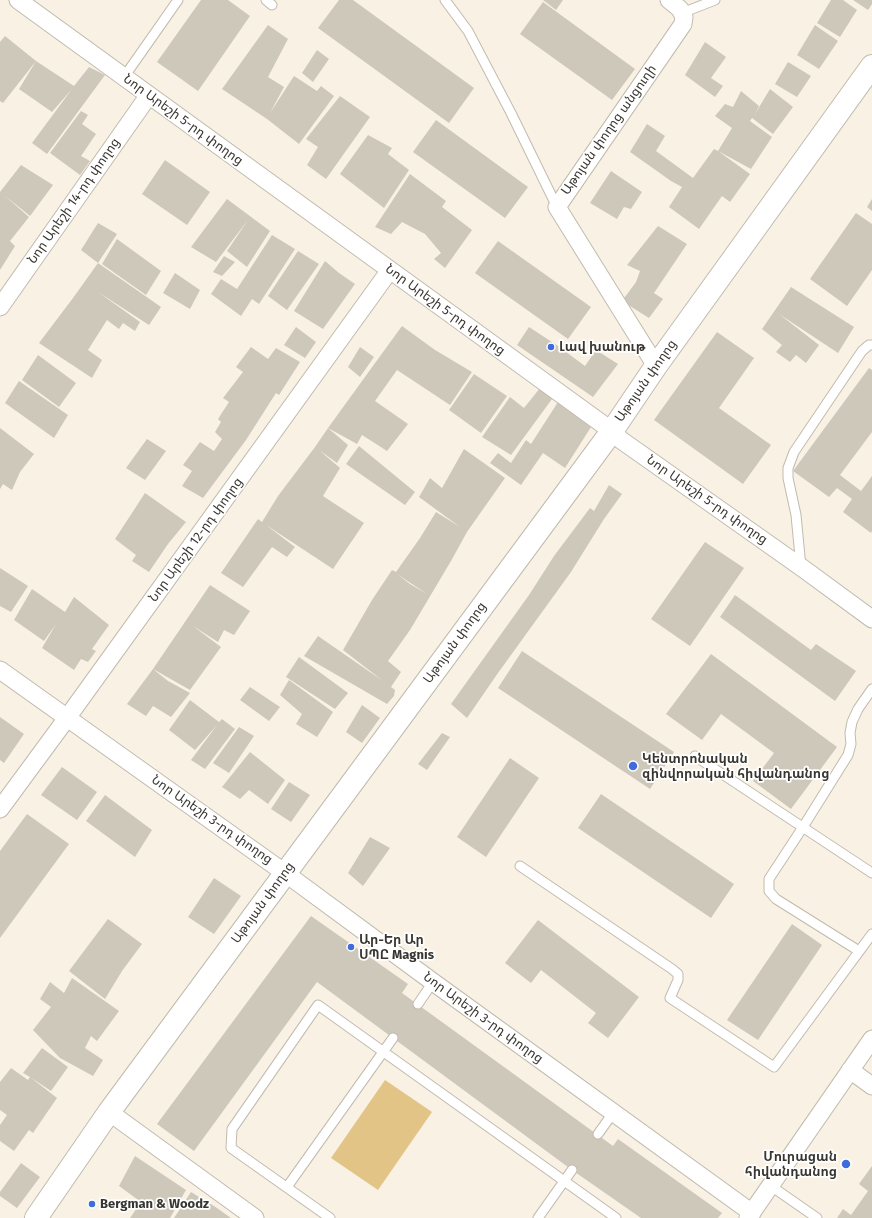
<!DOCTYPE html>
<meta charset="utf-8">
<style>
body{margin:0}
canvas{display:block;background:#f8f1e4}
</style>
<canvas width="872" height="1218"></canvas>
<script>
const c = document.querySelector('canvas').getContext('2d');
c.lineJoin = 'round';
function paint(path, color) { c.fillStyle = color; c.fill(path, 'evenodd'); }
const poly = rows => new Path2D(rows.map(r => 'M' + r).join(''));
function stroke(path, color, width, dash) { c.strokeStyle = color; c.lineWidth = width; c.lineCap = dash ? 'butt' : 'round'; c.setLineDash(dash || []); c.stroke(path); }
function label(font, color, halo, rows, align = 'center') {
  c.font = font + ' "Fira Sans","Noto Sans Armenian",sans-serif'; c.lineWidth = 3.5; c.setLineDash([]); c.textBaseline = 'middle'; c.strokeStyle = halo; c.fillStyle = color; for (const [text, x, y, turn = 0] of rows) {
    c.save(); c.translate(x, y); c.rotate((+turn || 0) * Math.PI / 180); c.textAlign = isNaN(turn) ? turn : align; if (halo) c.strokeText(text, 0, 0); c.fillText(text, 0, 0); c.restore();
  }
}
paint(poly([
 [385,1080,432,1112,378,1190,331,1158]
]), '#e2c586');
paint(poly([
 [201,0,228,0,250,16,198,91,157,62],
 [339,0,353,0,474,88,449,123,318,28],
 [543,0,563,0,556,10],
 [831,0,843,0,857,10,840,37,817,23],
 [853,0,872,0,872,4,868,10],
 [543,2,635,69,612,100,520,34],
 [268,25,288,39,268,77,284,87,270,113,294,76,317,91,321,86,334,96,299,144,267,119,222,89],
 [815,25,838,41,819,69,797,55],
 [5,36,36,61,3,103,0,101,0,42],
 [705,42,726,57,711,78,723,86,715,97,685,75],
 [317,50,329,59,313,82,302,73],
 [36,61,74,86,89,67,105,75,47,154,32,143,72,89,52,112,19,89],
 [788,62,811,76,797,97,775,84],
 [770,89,793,107,773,134,752,118,750,121,772,137,751,169,718,151,750,174,730,202,722,196,699,229,669,207,682,187,671,181,630,152,647,124,665,136,656,151,693,178,714,149,718,151,732,128,715,116,725,104,733,107,741,91,759,106,755,114],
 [340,96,370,117,326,179,307,165,318,147,306,139],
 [81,111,88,115,82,124,96,134,81,156,90,161,80,175,50,153],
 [436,120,528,187,505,218,413,152],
 [368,135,392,148,388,154,409,170,384,208,340,174],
 [165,160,210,192,187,225,142,194],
 [21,165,53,185,30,216,4,195,29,217,10,241,15,246,0,270,0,192],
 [611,171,642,192,631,209,624,207,617,219,590,203],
 [410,174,446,201,442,207,472,230,445,268,434,259,441,253,425,234,402,222,391,234,375,227],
 [227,199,270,231,247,267,227,251,248,220,216,262,191,247],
 [872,199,872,211,867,207],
 [856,213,872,224,872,270,847,306,810,279],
 [98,223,117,234,98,263,81,250],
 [658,226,687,244,654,293,663,299,649,318,622,301,636,282,640,271,627,265],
 [272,235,295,249,259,304,252,299,241,316,211,294,221,279,237,289],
 [117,239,161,271,146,295,102,264],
 [498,241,591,307,568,339,475,273],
 [298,251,319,264,287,310,268,296],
 [224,256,235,262,222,276,213,272],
 [325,261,339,273,355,284,323,329,294,311],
 [98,263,161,307,149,325,98,292,140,322,135,331,123,323,119,329,107,320,88,350,102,360,92,378,39,343,73,298],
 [175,273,200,290,190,309,163,293],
 [791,287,854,327,838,353,779,314,819,345,806,363,796,355,790,362,776,352,782,345,762,329],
 [402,326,435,350,472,372,450,405,397,370,375,401,408,424,387,451,362,435,357,444,328,428,348,445,337,463,319,450,340,468,323,496,364,523,333,569,266,525,295,547,287,557,272,547,243,587,221,573,258,519,262,522,278,496,315,447,328,428,370,370],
 [296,327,316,342,305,358,284,345],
 [529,327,558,346,585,366,596,350,618,364,593,397,517,345],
 [717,332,754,358,719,408,771,445,743,484,654,420],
 [251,347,268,359,276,348,300,362,279,395,276,393,246,440,203,498,182,486,192,471,183,465,200,442,214,451,222,439,215,432,221,422,218,419,229,402,223,398,243,372,236,367],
 [360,347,374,357,360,377,348,367],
 [38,355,76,383,59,407,22,380],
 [869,368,872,370,872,432,840,475,861,491,872,476,872,531,871,533,843,512,852,499,837,488,829,497,793,471],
 [474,374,507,396,481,433,449,410],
 [19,381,68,415,54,438,5,403],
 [540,388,552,399,511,455,482,437,510,397,524,408],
 [558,402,591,427,565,468,543,453,521,485,490,463,498,453,511,463,526,440,531,444],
 [0,428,34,454,20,472,12,490,3,484,0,489],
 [147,439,166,451,145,480,126,468],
 [359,446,415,492,405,505,346,464],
 [464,449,505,478,467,532,451,561,410,630,388,661,401,672,391,687,395,690,394,696,387,704,304,656,318,636,383,681,343,650,372,600,392,570,396,572,420,538,436,512,460,527,419,497,430,478,442,488],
 [397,574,427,594,410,584],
 [609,485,622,494,604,519,571,572,498,673,467,718,451,704,529,595,554,556,590,508,594,511],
 [145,493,186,522,168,544,149,572,132,561,136,555,115,539],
 [705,542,744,568,690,646,651,619],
 [0,568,28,586,11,612,0,606],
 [210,585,250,611,234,635,224,630,218,642,193,626,221,647,190,690,153,669,168,681,190,693,171,717,153,706,146,716,127,704,153,669],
 [32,589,65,612,74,597,109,625,92,649,96,651,88,662,81,659,74,670,42,648,56,624,44,641,14,620],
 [735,595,811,650,816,644,856,671,835,701,720,617],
 [522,651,674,752,650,789,498,688],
 [711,654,837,747,791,809,753,781,774,753,721,714,702,740,666,714],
 [299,657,348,693,335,709,286,677],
 [289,680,333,712,317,737,296,724,302,714,280,695],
 [250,687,280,707,269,721,240,700],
 [190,700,219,722,222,719,235,729,205,769,191,760,217,725,195,750,169,730],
 [362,705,380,718,362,743,346,732],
 [0,717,24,734,4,763,0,760],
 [239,727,254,736,229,773,213,763],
 [442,733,450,737,427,770,418,764],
 [250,752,285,780,268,804,249,790,240,799,222,787],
 [510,758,539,778,486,857,457,837],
 [62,767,97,792,77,820,41,795],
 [289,782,310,795,291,822,271,809],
 [601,794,734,884,711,918,578,828],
 [105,795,152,830,135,857,86,821],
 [27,814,69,844,0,938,0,851],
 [370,837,390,848,363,886,348,873],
 [214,878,241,896,214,934,188,917],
 [311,916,408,984,402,993,613,1146,618,1139,722,1213,718,1218,641,1218,572,1170,317,982,194,1151,157,1124],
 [108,919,142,944,122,971,105,999,69,971],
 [538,920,639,997,608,1038,588,1023,596,1013,541,970,531,983,505,963],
 [792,924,822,945,758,1040,727,1020],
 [72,978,119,1011,97,1041,91,1036,85,1048,103,1060,93,1076,60,1058,33,1030,51,1007,40,999,50,982,64,993],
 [42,1048,68,1067,51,1091,30,1077,57,1098,33,1133,29,1130,14,1151,0,1141,0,1125,7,1115,0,1110,0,1082,11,1068,28,1080,30,1077,23,1073],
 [135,1156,186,1190,170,1218,130,1218,141,1202,119,1186],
 [21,1163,40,1177,17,1208,0,1196,0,1192],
 [872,1166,872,1218,837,1218,843,1209,851,1215,868,1191,859,1184],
 [191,1192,217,1208,231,1218,174,1218]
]), '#cec8bb');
const lane = poly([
 [266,0,272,5],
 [445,0,468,31,511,113,557,207],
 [682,13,715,0],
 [124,77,178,0],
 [801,567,796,515,788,478,788,468,794,452,862,351,869,345,872,345],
 [695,756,872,873],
 [520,866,672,969,678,974,678,980,670,998,774,1067,872,934],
 [859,951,776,899,769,891,769,879,803,827,848,755,851,744,850,733,852,722,858,709,872,689],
 [418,1004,433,982],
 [598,1134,613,1113],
 [771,1186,817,1218],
 [287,1187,393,1038],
 [330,1218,231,1148,232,1129,318,1005,616,1218],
 [538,1218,572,1170]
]);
const street = poly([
 [18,0,612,431,621,440,801,567,872,619],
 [0,307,149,95],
 [656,366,557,207,683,24,684,17,680,9,669,0],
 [0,670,285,873,433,982,752,1213],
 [0,809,67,718,390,270],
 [850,1070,872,1086],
 [109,1112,255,1218],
 [748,1218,872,1039]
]);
const secondary = poly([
 [36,1218,109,1112,612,431,656,366,872,66]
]);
stroke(lane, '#c1bbae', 11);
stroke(street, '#c1bbae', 19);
stroke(secondary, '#c1bbae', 24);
stroke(lane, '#fff', 9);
stroke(street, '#fff', 17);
stroke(secondary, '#fff', 22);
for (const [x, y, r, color] of [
 [551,347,4,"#406bdc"],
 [633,766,5,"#406bdc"],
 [351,947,4,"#406bdc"],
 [846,1164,5,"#406bdc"],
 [92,1204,4,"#406bdc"]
]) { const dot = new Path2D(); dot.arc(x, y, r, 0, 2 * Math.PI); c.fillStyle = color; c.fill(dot); stroke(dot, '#fff', 1.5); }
label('13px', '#393631', '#fff', [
 ["Նոր Արեշի 5-րդ փողոց",183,120,36],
 ["Աթոյան փողոց անցուղի",609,130,-55],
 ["Նոր Արեշի 14-րդ փողոց",74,201,-55],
 ["Նոր Արեշի 5-րդ փողոց",445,310,36],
 ["Աթոյան փողոց",646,381,-55],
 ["Նոր Արեշի 5-րդ փողոց",707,500,35],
 ["Նոր Արեշի 12-րդ փողոց",196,540,-54],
 ["Աթոյան փողոց",455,643,-54],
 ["Նոր Արեշի 3-րդ փողոց",212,820,35],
 ["Աթոյան փողոց",263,903,-54],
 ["Նոր Արեշի 3-րդ փողոց",483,1018,36]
]);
label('bold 13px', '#393631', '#fff', [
 ["Լավ խանութ",559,347],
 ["Կենտրոնական",642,759],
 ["զինվորական հիվանդանոց",642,774],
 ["Ար-Եր Ար",359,940],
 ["ՍՊԸ Magnis",359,955],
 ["Մուրացան",837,1157,"right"],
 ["հիվանդանոց",837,1172,"right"],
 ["Bergman & Woodz",100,1204]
], 'left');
</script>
